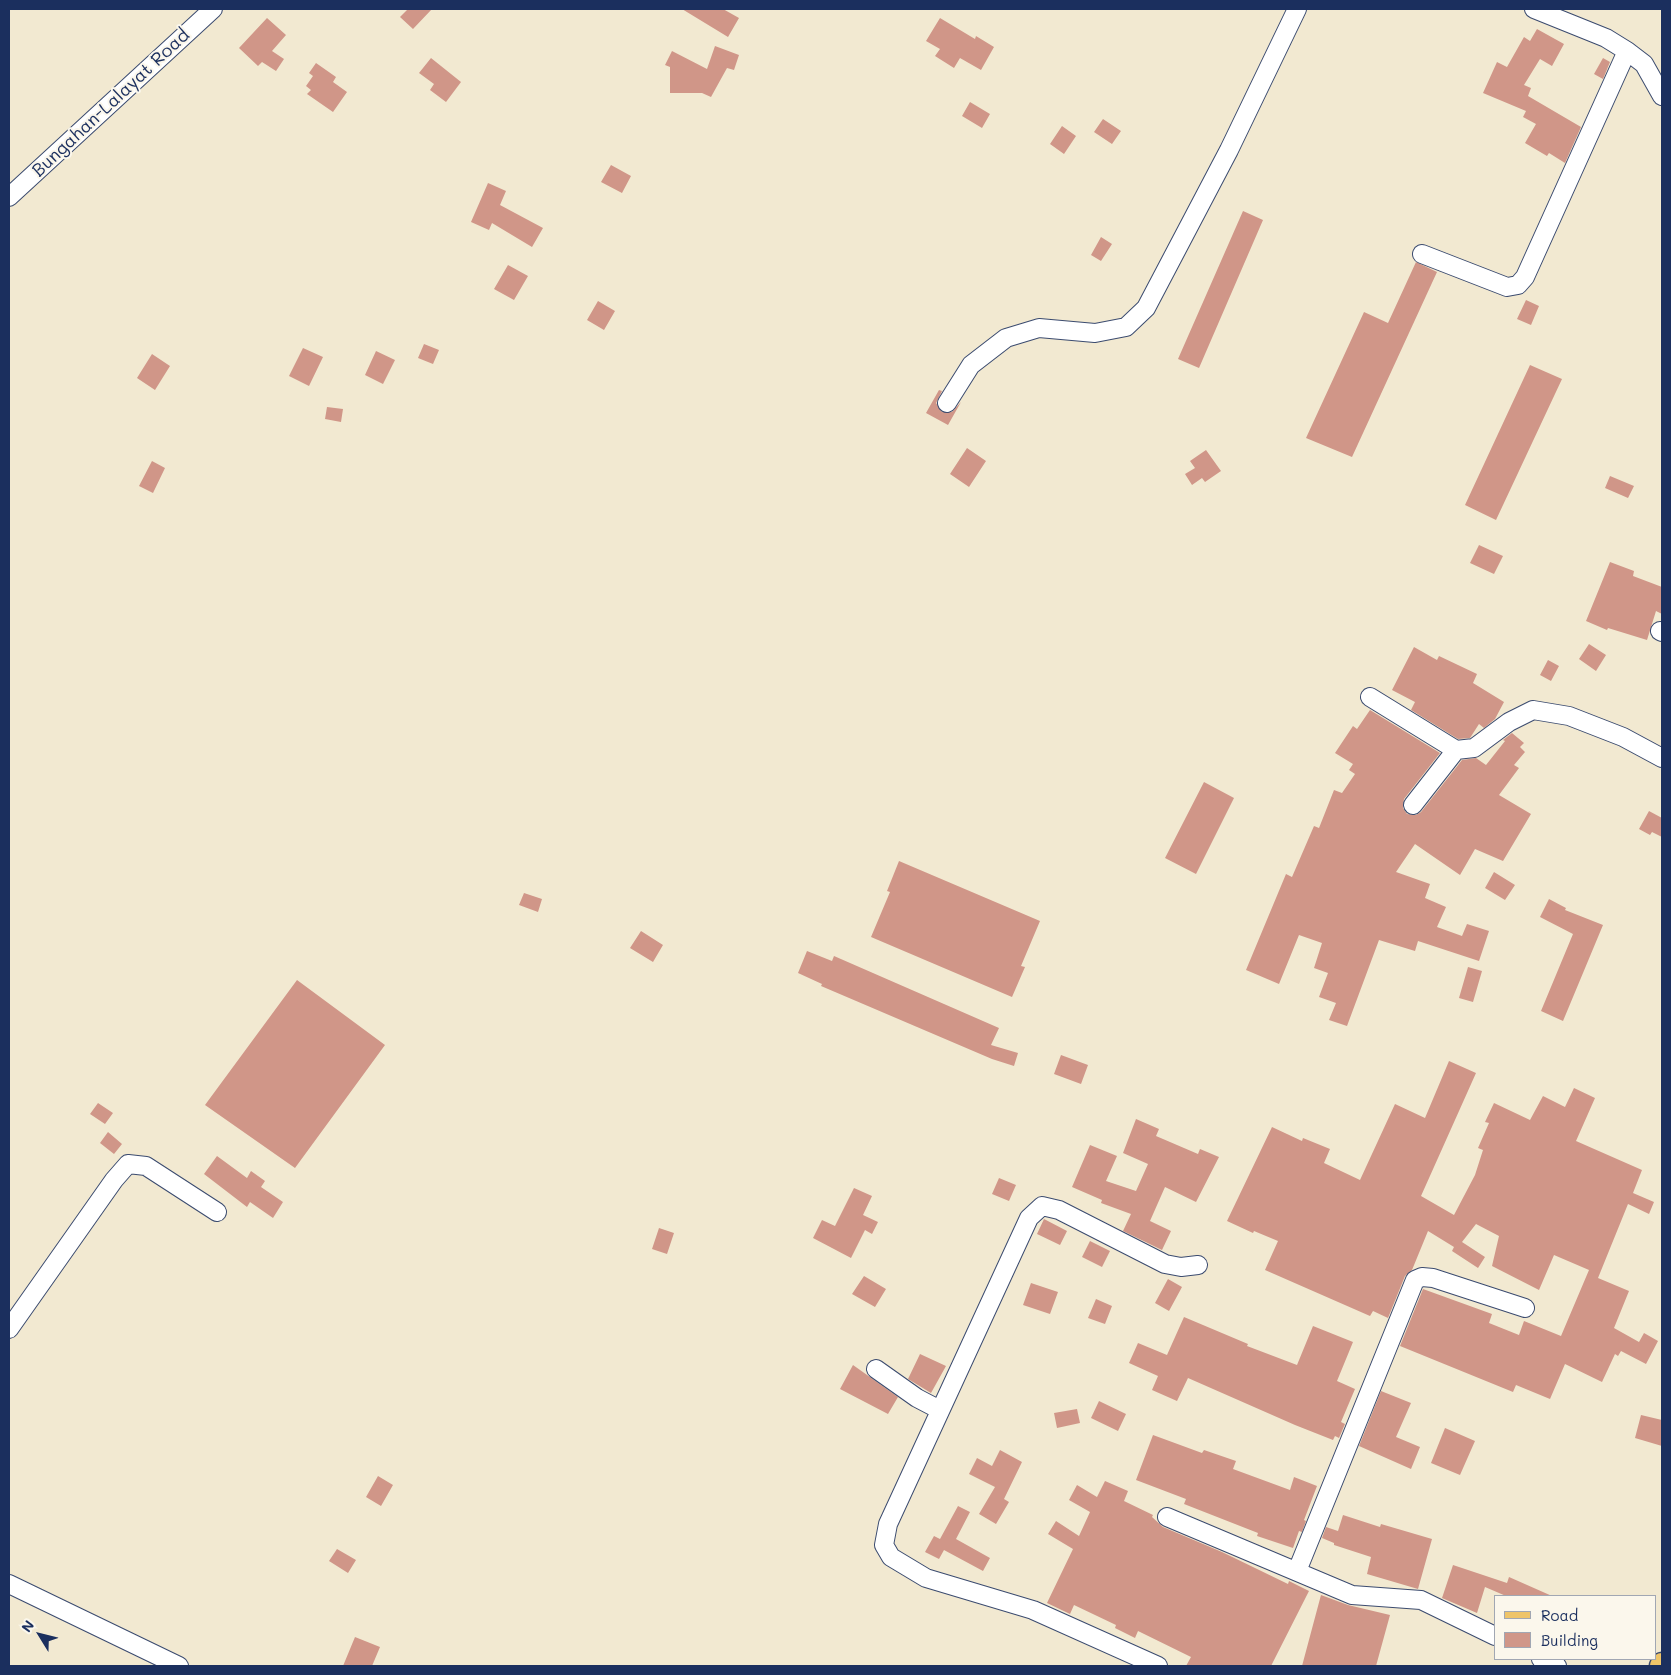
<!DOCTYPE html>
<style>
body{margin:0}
#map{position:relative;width:1671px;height:1675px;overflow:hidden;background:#f2e9d1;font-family:Mali,sans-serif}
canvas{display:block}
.frame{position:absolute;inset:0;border:10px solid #1b2f5e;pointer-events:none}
.legend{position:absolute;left:1494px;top:1595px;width:162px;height:65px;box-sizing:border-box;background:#fbf7ec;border:1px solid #a1a7b3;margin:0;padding:6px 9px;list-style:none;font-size:15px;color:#1b2f5e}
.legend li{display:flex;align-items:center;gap:10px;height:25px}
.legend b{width:25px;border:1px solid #a1a7b3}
.north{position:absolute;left:15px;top:1610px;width:50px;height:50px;-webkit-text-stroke:4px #fbf7ec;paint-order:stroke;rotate:306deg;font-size:14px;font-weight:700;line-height:20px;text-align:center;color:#1b2f5e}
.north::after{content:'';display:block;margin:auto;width:18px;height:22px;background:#1b2f5e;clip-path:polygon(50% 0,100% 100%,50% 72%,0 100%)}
</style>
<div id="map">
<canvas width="1671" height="1675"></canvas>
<div class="frame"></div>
<ul class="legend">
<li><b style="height:6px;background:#eec469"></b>Road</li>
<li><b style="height:14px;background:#d09688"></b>Building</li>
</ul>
<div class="north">N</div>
</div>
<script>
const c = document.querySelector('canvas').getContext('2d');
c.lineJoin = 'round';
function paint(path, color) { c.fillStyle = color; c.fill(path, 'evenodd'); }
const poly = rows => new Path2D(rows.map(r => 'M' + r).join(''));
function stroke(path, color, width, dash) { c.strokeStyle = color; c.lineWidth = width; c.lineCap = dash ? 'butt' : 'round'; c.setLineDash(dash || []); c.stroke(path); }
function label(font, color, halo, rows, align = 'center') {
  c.font = font + ' Mali,sans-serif'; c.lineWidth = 4; c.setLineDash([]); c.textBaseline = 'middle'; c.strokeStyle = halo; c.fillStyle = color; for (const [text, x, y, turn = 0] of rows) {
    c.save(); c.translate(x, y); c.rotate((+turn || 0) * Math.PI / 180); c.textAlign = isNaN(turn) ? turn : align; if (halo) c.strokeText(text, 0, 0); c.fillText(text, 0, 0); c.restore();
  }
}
paint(poly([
 [408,9,432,9,413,29,400,17],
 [682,9,723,9,739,18,728,37],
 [267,18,286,35,272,51,284,59,276,71,262,62,258,66,239,48],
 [940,18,975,39,976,36,994,47,981,70,960,58,954,68,935,56,940,49,926,41],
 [1537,29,1564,44,1552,66,1540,59,1524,85,1531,88,1528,96,1581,127,1565,163,1549,153,1547,156,1525,143,1536,124,1523,117,1526,111,1483,93,1497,62,1507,67,1524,37,1530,41],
 [715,46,739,55,734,70,727,68,711,97,702,93,670,93,670,67,665,65,672,51,707,69],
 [431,58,461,82,446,102,430,90,434,84,419,73],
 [1603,58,1610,62,1603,79,1594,74],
 [316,63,336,77,333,82,347,92,333,112,307,94,311,90,306,86,313,76,309,73],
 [970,102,990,114,982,128,962,116],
 [1103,119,1121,131,1112,144,1094,132],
 [1062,126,1076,136,1064,154,1050,144],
 [611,165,631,176,622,193,601,182],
 [488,183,506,191,500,205,543,228,532,247,492,223,489,230,471,222],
 [1243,211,1263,220,1199,368,1178,359],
 [1101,237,1112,244,1101,261,1091,255],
 [1416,262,1437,272,1352,457,1306,438,1364,312,1388,323],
 [508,265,528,276,514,300,494,289],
 [1526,300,1539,306,1531,325,1517,319],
 [598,301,615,311,604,330,587,320],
 [424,344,439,350,433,364,418,358],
 [303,348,323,357,309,386,289,376],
 [376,351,395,360,383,384,365,375],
 [152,354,170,366,155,390,137,378],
 [1530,365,1562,379,1496,520,1465,505],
 [939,390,942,391,936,403,942,412,952,412,961,402,948,425,926,413],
 [327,407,343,409,341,422,325,419],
 [967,448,986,461,969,487,950,474],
 [1206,450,1221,471,1205,482,1202,478,1192,485,1185,474,1195,468,1190,461],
 [152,461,165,468,153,493,139,486],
 [1610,476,1634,486,1628,498,1605,488],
 [1479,545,1503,556,1494,574,1470,563],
 [1610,562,1634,571,1633,576,1662,587,1662,614,1656,611,1647,640,1608,628,1607,630,1586,621],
 [1589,644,1606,655,1596,671,1579,659],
 [1414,647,1437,660,1439,656,1477,674,1473,683,1504,702,1495,719,1484,728,1479,724,1470,738,1458,739,1411,710,1415,702,1392,690],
 [1548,660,1559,666,1551,681,1540,675],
 [1370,710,1440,753,1404,799,1403,808,1407,814,1416,815,1421,812,1462,760,1476,758,1486,765,1505,741,1503,740,1512,733,1524,743,1520,747,1525,752,1514,765,1519,768,1499,795,1531,814,1503,861,1475,849,1460,875,1415,844,1396,872,1430,884,1425,898,1446,907,1437,927,1462,936,1467,924,1489,931,1479,961,1418,941,1415,951,1379,940,1347,1026,1329,1020,1336,1003,1319,997,1328,973,1314,968,1322,943,1299,935,1279,984,1246,970,1286,874,1292,877,1314,826,1319,828,1334,790,1342,793,1355,774,1349,770,1353,764,1335,753,1353,726,1357,729],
 [1204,782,1234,798,1196,874,1165,858],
 [1649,811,1662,818,1662,837,1652,832,1650,835,1639,829],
 [899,861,1040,921,1021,966,1025,967,1012,997,871,937,890,892,887,891],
 [1494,872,1515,885,1505,900,1485,888],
 [524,893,542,899,538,912,519,905],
 [1549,899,1566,908,1565,910,1603,925,1563,1021,1541,1011,1573,934,1540,917],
 [641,931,663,945,653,962,630,948],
 [807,951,832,961,834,956,999,1028,991,1045,1018,1053,1014,1066,992,1059,821,986,822,984,798,973],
 [1468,967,1482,971,1473,1002,1459,998],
 [297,980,385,1045,295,1168,205,1105],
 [1061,1055,1088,1065,1081,1084,1054,1074],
 [1449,1061,1476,1073,1421,1196,1454,1215,1475,1175,1483,1150,1478,1148,1489,1123,1485,1122,1494,1103,1530,1120,1543,1096,1565,1107,1574,1088,1595,1098,1576,1141,1642,1170,1633,1193,1654,1202,1649,1214,1628,1204,1598,1278,1629,1291,1614,1328,1639,1342,1644,1333,1658,1341,1646,1364,1621,1351,1618,1356,1615,1354,1602,1382,1565,1364,1550,1399,1516,1385,1513,1392,1400,1346,1423,1289,1492,1314,1489,1323,1519,1335,1524,1321,1561,1336,1589,1270,1554,1255,1539,1290,1492,1266,1499,1236,1476,1224,1462,1242,1485,1257,1478,1268,1452,1251,1454,1247,1428,1231,1412,1270,1405,1276,1388,1318,1373,1311,1370,1316,1265,1270,1278,1241,1254,1231,1253,1233,1227,1221,1272,1127,1302,1141,1303,1138,1330,1149,1324,1163,1360,1180,1395,1104,1425,1118],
 [98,1103,113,1113,105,1124,90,1114],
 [1136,1119,1159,1129,1156,1136,1198,1154,1200,1149,1219,1157,1196,1202,1165,1187,1150,1221,1171,1231,1162,1250,1123,1231,1131,1214,1101,1203,1102,1200,1072,1187,1090,1145,1117,1156,1106,1181,1136,1191,1148,1164,1123,1153],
 [108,1132,122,1144,114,1154,100,1143],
 [217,1156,247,1178,251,1171,265,1181,261,1187,283,1202,273,1218,250,1202,247,1207,204,1174],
 [999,1178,1016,1185,1009,1201,992,1194],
 [854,1188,872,1196,863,1215,878,1222,872,1234,865,1230,851,1258,813,1238,822,1220,835,1226],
 [1044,1219,1067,1231,1060,1245,1037,1234],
 [659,1228,674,1233,667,1254,652,1249],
 [1090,1241,1110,1251,1102,1267,1082,1257],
 [864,1276,886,1289,875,1307,852,1294],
 [1168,1279,1182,1287,1169,1311,1155,1303],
 [1031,1283,1058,1292,1050,1314,1023,1305],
 [1096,1299,1112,1306,1105,1324,1088,1318],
 [1184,1317,1248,1344,1247,1346,1297,1365,1313,1326,1353,1342,1337,1381,1355,1389,1341,1422,1345,1424,1339,1438,1335,1436,1333,1440,1295,1425,1188,1378,1177,1401,1152,1390,1158,1376,1129,1363,1138,1343,1167,1355],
 [920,1354,946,1366,931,1393,908,1379],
 [853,1365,898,1397,888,1414,840,1389],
 [1381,1391,1411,1403,1396,1437,1420,1447,1411,1469,1359,1446],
 [1099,1401,1126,1414,1118,1431,1091,1418],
 [1077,1409,1080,1423,1057,1428,1054,1413],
 [1641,1415,1662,1420,1662,1446,1635,1438],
 [1445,1428,1475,1441,1460,1475,1431,1463],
 [1153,1435,1202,1453,1204,1450,1236,1461,1233,1469,1290,1490,1294,1477,1317,1486,1304,1520,1306,1521,1302,1532,1299,1531,1293,1548,1257,1536,1258,1533,1184,1504,1186,1499,1136,1480],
 [1000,1450,1022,1462,1004,1499,1009,1502,996,1524,979,1514,995,1487,969,1474,977,1458,992,1466],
 [378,1476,393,1485,381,1506,366,1497],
 [1105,1481,1128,1491,1124,1501,1153,1515,1152,1517,1163,1527,1222,1552,1288,1584,1289,1581,1309,1591,1271,1666,1186,1666,1191,1657,1138,1631,1135,1638,1115,1628,1116,1625,1074,1605,1070,1614,1047,1603,1073,1549,1048,1534,1056,1521,1079,1536,1090,1512,1069,1500,1077,1485,1097,1497],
 [958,1506,970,1512,956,1539,990,1558,983,1571,944,1550,939,1559,925,1552,934,1536,940,1539],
 [1343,1515,1380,1527,1381,1524,1432,1539,1418,1589,1367,1574,1371,1557,1334,1545,1334,1543,1322,1538,1326,1527,1338,1531],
 [337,1549,356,1560,348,1573,329,1561],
 [1453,1565,1507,1583,1509,1577,1552,1596,1506,1596,1485,1587,1477,1613,1442,1598],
 [1321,1595,1348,1605,1390,1615,1376,1666,1302,1666],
 [355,1637,380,1647,372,1666,343,1666]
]), '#d09688');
const minor = poly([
 [1534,9,1606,38,1627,51,1644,64,1662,96],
 [9,197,213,9],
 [1422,254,1507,287,1518,285,1525,277,1627,51],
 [947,403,971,365,1006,338,1039,328,1095,333,1126,327,1146,308,1229,150,1297,9],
 [1660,631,1662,632],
 [1370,697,1456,750],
 [1413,805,1456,750,1474,748,1509,722,1533,710,1569,716,1623,737,1662,758],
 [9,1329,114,1180,128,1164,146,1166,217,1212],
 [876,1369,917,1398,940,1410],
 [1167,1517,1352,1595,1421,1600,1495,1636],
 [1297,1571,1415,1280,1422,1277,1433,1278,1525,1308],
 [9,1584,179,1666],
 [1541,1659,1557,1666],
 [1158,1666,1033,1610,926,1578,891,1557,884,1545,888,1524,1029,1218,1042,1206,1059,1210,1165,1264,1181,1267,1198,1265]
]);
const major = poly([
 [1661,1666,1662,1664]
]);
stroke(minor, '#3b4b6f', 20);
stroke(major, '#3b4b6f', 25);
stroke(minor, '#fff', 18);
stroke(major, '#eec469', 22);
label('18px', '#1b2f5e', '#fbf7ec', [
 ["Bungahan-Lalayat Road",111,103,-43]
]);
</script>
